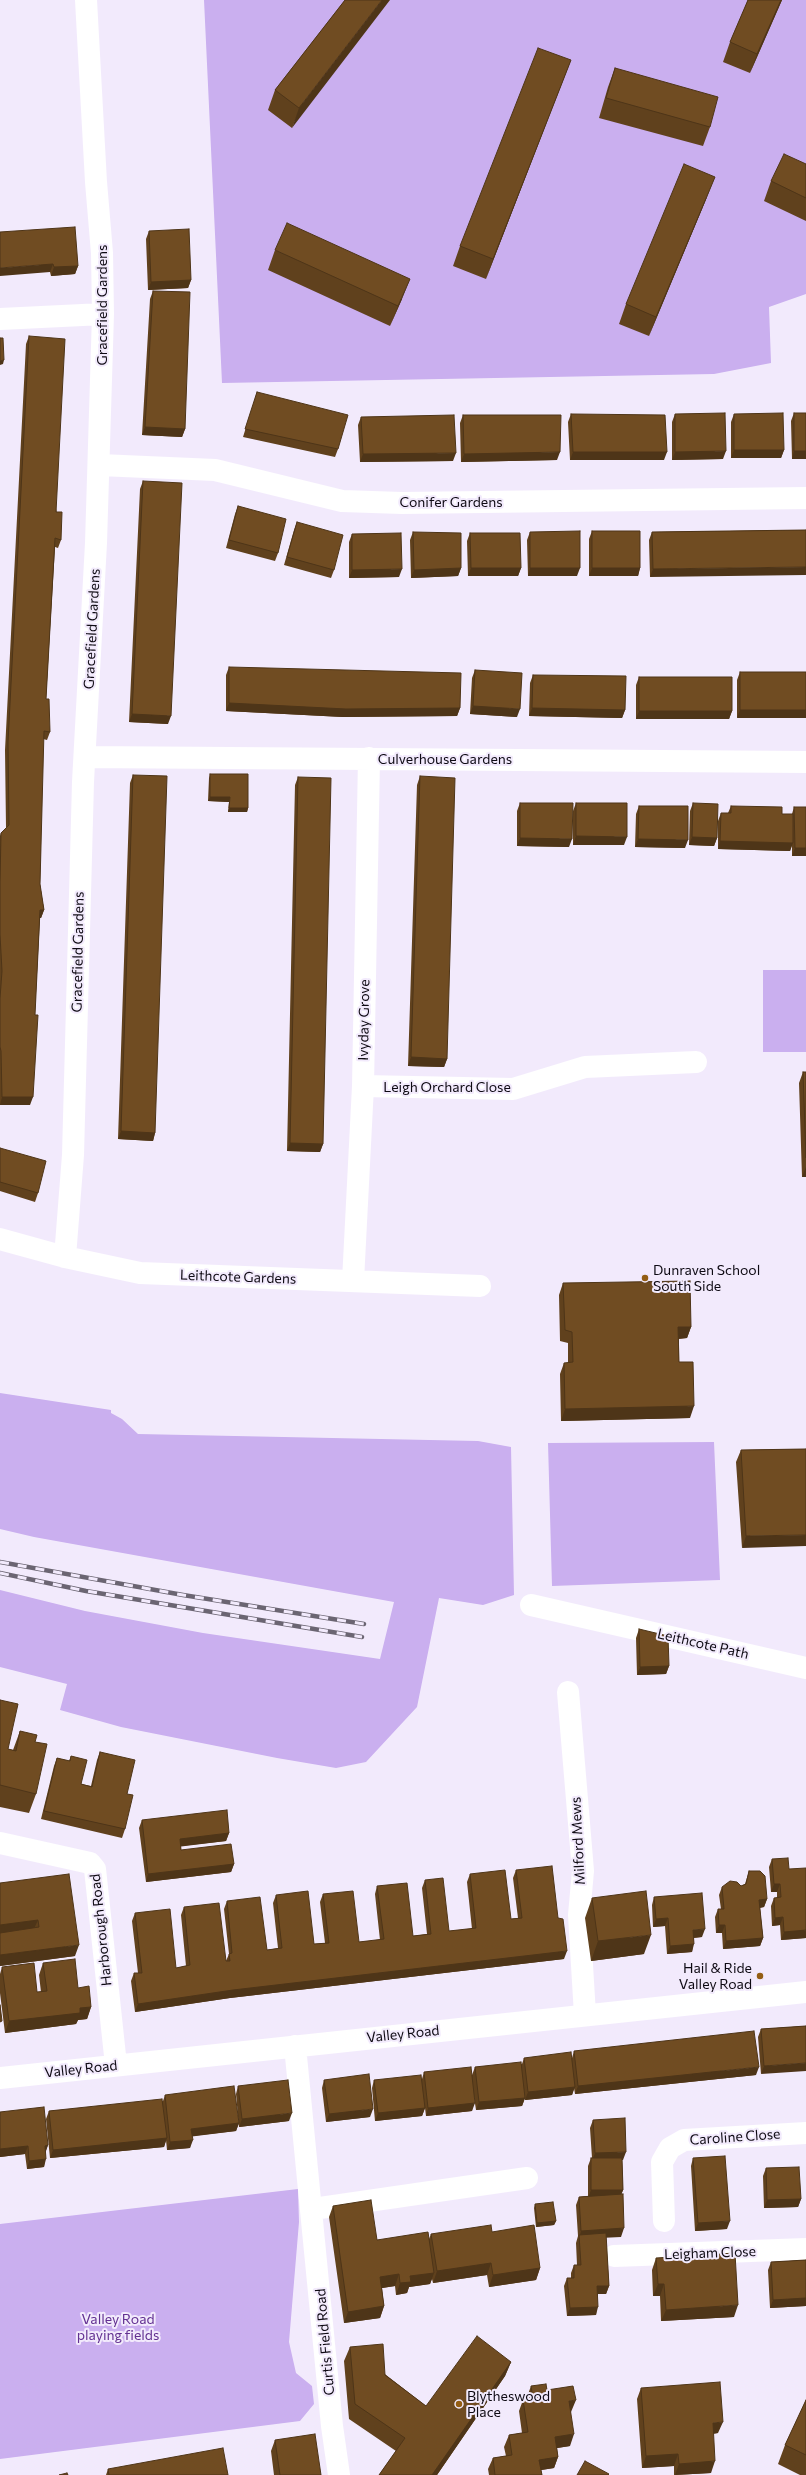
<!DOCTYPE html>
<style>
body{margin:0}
canvas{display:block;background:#f2eafc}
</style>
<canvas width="806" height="2475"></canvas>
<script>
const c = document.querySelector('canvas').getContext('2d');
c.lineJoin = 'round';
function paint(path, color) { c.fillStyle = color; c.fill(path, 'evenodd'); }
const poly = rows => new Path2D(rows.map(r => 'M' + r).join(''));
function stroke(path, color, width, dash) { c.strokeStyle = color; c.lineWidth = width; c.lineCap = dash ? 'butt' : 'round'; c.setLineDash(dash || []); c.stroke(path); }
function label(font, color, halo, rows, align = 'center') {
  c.font = font + ' Commissioner,sans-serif'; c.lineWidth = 4; c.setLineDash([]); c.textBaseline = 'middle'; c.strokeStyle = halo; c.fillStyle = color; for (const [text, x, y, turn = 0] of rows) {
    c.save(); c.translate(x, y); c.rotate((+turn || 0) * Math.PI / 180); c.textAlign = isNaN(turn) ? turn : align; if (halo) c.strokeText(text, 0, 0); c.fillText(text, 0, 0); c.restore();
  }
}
paint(poly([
 [204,0,806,0,806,294,769,307,771,363,714,374,222,383],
 [763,970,806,970,806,1052,763,1052],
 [0,1393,111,1410,111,1413,122,1419,138,1434,478,1441,511,1447,514,1595,483,1605,439,1598,417,1707,366,1762,336,1768,277,1758,121,1727,60,1710,67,1684,0,1667,0,1590,85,1611,203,1633,380,1659,394,1602,34,1537,0,1529],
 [714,1442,720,1580,552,1586,548,1443],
 [298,2189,299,2222,289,2342,296,2373,312,2386,314,2404,300,2421,0,2459,0,2224]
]), '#caafef');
stroke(poly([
 [0,319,103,314],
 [100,465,215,470,342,501,402,503,806,498],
 [85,757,806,762],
 [363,1086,513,1089,585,1067,696,1062],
 [0,1239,65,1257,140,1273,480,1286],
 [65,1257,73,1155,83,782,96,543,103,314,102,253,96,182,86,0],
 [353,1281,363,1086,369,758],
 [531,1605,806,1668],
 [568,1692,583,1871,579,1915,585,2015],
 [0,1843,90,1863,95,1869,116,2065],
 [295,2046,332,2426,339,2475],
 [0,2078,806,1992],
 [313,2209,527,2178],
 [664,2221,662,2162,670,2148,684,2140,806,2133],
 [614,2256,806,2249]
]), '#fff', 22);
const rail = poly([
 [0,1562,183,1595,364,1624],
 [0,1573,86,1591,362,1637]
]);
stroke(rail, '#6b6572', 4.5);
stroke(rail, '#f2eafc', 3, [9]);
paint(poly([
 [345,0,292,128,268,110,275,90],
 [748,0,782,0,750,73,723,62,730,42],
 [571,60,486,279,453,266,460,246],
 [615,68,710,127,703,146,599,118,608,87],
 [806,164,806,221,764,201,771,181],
 [707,197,649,336,619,324,626,304],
 [149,231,191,280,188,288,148,290,146,239],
 [0,232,78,266,75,274,51,276,50,272],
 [275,250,402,299,390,326,268,270],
 [153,291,185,429,182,437,142,435,150,299],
 [29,336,61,540,58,548,55,547,46,699,50,732,47,740,43,739,40,884,44,910,41,918,40,918,30,1105,0,1105,0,836,1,833,6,828,5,750,26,344],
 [257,392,338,449,335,457,243,437],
 [794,413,806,459,792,459,791,421],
 [571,414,664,460,570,460,568,422],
 [675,414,723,459,672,460,672,422],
 [734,414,784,450,781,458,731,458,731,422],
 [463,415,557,460,461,462,460,423],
 [361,417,453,461,360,462,358,425],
 [143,481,168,724,129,722,140,489],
 [238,506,278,553,275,561,226,548,235,514],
 [297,522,334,570,331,578,284,565,294,530],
 [806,530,650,577,649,540,652,532],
 [592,531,640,568,638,576,589,576,589,539],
 [413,532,461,568,458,576,411,578,410,540],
 [530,532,577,576,528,576,527,540],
 [470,533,521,568,518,576,468,576,467,541],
 [352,534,399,577,349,578,349,542],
 [229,667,460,708,457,716,343,717,226,711,226,675],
 [475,670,517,717,470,714,472,678],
 [740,672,806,672,737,718,737,680],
 [533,675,625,710,622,718,529,716,530,683],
 [639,677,732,711,729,719,636,719,636,685],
 [210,774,248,808,247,812,228,812,229,802,208,801,209,778],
 [133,775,155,1133,153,1141,118,1139,130,783],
 [420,776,447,1059,444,1067,408,1066,417,785],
 [298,777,323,1144,320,1152,287,1151,295,785],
 [520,803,569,847,517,846,517,811],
 [576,803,624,845,573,845,573,811],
 [693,803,717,838,714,846,689,845,690,811],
 [639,806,685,848,635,847,636,814],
 [731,806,782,814,792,814,794,807,806,807,806,856,792,856,792,845,790,851,718,849,718,821,721,813,728,813],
 [803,1072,806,1072,806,1177,802,1177,799,1083],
 [0,1148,38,1193,35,1202,0,1191],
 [563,1283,691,1327,687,1338,679,1339,679,1362,690,1418,561,1421,560,1374,564,1363,568,1363,568,1343,560,1341,559,1295],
 [806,1449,742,1548,736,1462,741,1450],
 [639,1629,669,1666,666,1674,637,1675,636,1638],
 [0,1700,8,1749,13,1750,20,1731,35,1742,36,1794,29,1813,0,1807],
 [100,1752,127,1794,125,1829,122,1838,41,1819,54,1766,57,1758,69,1761,71,1756,81,1784,91,1786,97,1760],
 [142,1820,229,1833,226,1841,181,1846,181,1850,234,1864,231,1872,146,1882,139,1828],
 [772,1859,789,1869,806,1938,781,1940,780,1925,772,1926,771,1906,774,1898,777,1898,777,1892,771,1892,769,1867],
 [516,1870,558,1918,564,1959,230,1998,135,2012,131,1981,134,1973,138,1973,132,1921,135,1913,176,1968,186,1966,181,1915,184,1907,226,1961,229,1954,224,1909,227,1901,267,1950,278,1948,273,1903,276,1895,314,1944,325,1943,320,1902,323,1894,359,1942,380,1940,375,1894,377,1886,413,1936,427,1934,422,1888,425,1880,449,1931,472,1929,467,1882,470,1874,511,1919,518,1918,513,1878],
 [749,1871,767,1899,764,1907,760,1908,763,1938,760,1946,723,1949,722,1933,716,1933,715,1917,718,1909,721,1909,719,1895,722,1887,741,1886,745,1884],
 [0,1883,75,1956,0,1966],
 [654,1897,702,1937,694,1938,692,1952,667,1954,665,1926,653,1927,652,1905],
 [592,1898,644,1954,591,1961,585,1918],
 [43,1963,78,1988,91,2007,87,2019,78,2020,76,2024,5,2033,0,1993,0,1974,2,1967,37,1992,41,1992,39,1975],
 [806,2026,761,2074,758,2037,761,2029],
 [574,2051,756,2075,575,2094,574,2088,572,2095,525,2100,525,2098,522,2106,476,2110,474,2097,472,2111,426,2116,425,2108,422,2116,375,2121,372,2088,374,2080,422,2079,424,2072,472,2075,475,2067,522,2064,524,2058,572,2058],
 [324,2080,370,2117,326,2122,322,2088],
 [238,2086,289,2121,239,2127,236,2094],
 [165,2095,239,2123,236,2131,192,2136,190,2148,167,2150,166,2140,164,2147,50,2158,46,2119,49,2111,163,2101],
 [0,2112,48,2145,46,2151,44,2167,27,2169,25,2154,0,2157],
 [593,2120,623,2160,622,2160,623,2190,621,2195,621,2237,606,2237,609,2286,606,2294,598,2294,596,2315,567,2316,564,2286,567,2278,571,2278,571,2273,574,2265,577,2265,576,2243,578,2236,576,2205,579,2197,588,2196,588,2166,591,2158,592,2158,590,2128],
 [693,2158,727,2229,695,2231,691,2166],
 [766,2168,801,2199,798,2207,764,2208,763,2176],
 [535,2204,556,2221,554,2225,536,2227,534,2208],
 [333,2206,377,2240,429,2239,431,2234,492,2232,540,2268,536,2280,489,2287,487,2275,433,2283,432,2279,430,2284,409,2287,407,2293,396,2295,395,2286,382,2288,384,2306,380,2318,344,2323,329,2217],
 [656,2258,734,2317,661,2321,660,2296,653,2296,652,2270],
 [806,2260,806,2306,770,2308,768,2270,771,2262],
 [350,2347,426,2406,511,2362,505,2376,437,2475,379,2475,396,2451,349,2419,344,2361],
 [531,2386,547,2390,571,2412,570,2446,557,2448,558,2457,554,2468,541,2470,542,2475,489,2475,488,2469,493,2458,506,2456,504,2447,509,2435,522,2433,519,2411,523,2400,527,2399,527,2397],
 [641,2388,718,2433,713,2434,711,2473,674,2475,674,2466,642,2468,637,2399],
 [806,2400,806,2475,800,2475,778,2464,785,2445],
 [275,2440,321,2475,274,2475,271,2451],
 [108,2469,228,2475,106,2475]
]), '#60411d');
paint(poly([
 [382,0,390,0,292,128,299,108],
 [781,0,782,0,750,73,757,54],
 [571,60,563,80,486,279,493,259],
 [715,177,707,197,649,336,656,317],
 [53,264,50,272,0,276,0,268],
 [78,266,75,274,51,276,54,267],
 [410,279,402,299,390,326,398,306],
 [191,280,188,288,148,290,151,282],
 [4,360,3,364,0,365,0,361],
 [145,427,185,429,182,437,142,435],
 [734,450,784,450,781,458,731,458],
 [726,451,723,459,672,460,675,452],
 [794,451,806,451,806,459,792,459],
 [560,452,557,460,461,462,464,454],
 [573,452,667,452,664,460,570,460],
 [456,453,453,461,360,462,363,454],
 [806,567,806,575,650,577,653,569],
 [461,568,458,576,411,578,414,570],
 [471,568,521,568,518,576,468,576],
 [530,568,580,568,577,576,528,576],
 [592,568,640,568,638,576,589,576],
 [402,569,399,577,349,578,352,570],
 [229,703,460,708,457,716,343,717,226,711],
 [473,706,520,709,517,717,470,714],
 [532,708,625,710,622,718,529,716],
 [740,710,806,710,806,718,737,718],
 [639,711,732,711,729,719,636,719],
 [132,714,171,716,168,724,129,722],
 [210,797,230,797,229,802,208,801],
 [229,808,248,808,247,812,228,812],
 [576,836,627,837,624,845,573,845],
 [692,837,717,838,714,846,689,845],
 [520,838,572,839,569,847,517,846],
 [638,839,688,840,685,848,635,847],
 [720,841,793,843,790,851,718,849],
 [795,848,806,848,806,856,792,856],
 [40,910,44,910,41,918,37,918],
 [411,1057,447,1059,444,1067,408,1066],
 [2,1097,33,1097,30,1105,0,1105],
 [121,1131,155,1133,153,1141,118,1139],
 [290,1143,323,1144,320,1152,287,1151],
 [806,1167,806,1177,802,1177],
 [678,1327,691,1327,687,1338,674,1339],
 [694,1406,690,1418,561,1421,565,1409],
 [806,1535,806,1546,742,1548,746,1536],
 [669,1666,666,1674,637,1675,640,1667],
 [229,1833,226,1841,177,1847,180,1839],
 [234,1864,231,1872,146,1882,148,1874],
 [774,1884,780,1884,777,1892,771,1892],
 [767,1899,764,1907,756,1908,759,1900],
 [783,1917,780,1925,772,1926,775,1918],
 [668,1918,665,1926,653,1927,656,1919],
 [38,1920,33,1931,0,1936,0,1925],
 [719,1925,725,1925,722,1933,716,1933],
 [705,1929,702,1937,690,1938,693,1930],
 [806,1930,806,1938,781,1940,784,1932],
 [651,1935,644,1954,591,1961,598,1941],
 [763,1938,760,1946,723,1949,726,1941],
 [694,1944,692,1952,667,1954,670,1946],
 [79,1945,75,1956,0,1966,0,1955],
 [567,1951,564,1959,230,1998,135,2012,138,2004,233,1990],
 [91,2007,87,2019,78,2020,76,2024,5,2033,9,2021,80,2008],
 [806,2063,806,2071,761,2074,764,2066],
 [759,2067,756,2075,575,2094,578,2086],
 [575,2087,572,2095,525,2100,528,2092],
 [525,2098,522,2106,476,2110,479,2102],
 [475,2103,472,2111,426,2116,428,2108],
 [425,2108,422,2116,375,2121,378,2113],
 [373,2109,370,2117,326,2122,329,2114],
 [292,2113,289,2121,239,2127,242,2119],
 [239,2123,236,2131,188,2137,191,2129],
 [167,2138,164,2147,50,2158,53,2150],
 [193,2140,190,2148,167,2150,170,2142],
 [48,2145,45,2153,45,2146],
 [28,2146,25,2154,0,2157,0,2149],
 [626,2152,623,2160,592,2161,595,2153],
 [46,2159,44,2167,27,2169,29,2161],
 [591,2190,623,2190,620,2198,588,2198],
 [801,2199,798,2207,764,2208,767,2200],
 [556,2221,554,2225,536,2227,537,2223],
 [730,2221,727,2229,695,2231,698,2223],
 [624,2228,621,2237,579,2239,581,2231],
 [491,2263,487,2275,433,2283,437,2271],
 [540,2268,536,2280,489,2287,493,2275],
 [434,2273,430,2284,409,2287,407,2293,396,2295,400,2283,410,2276],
 [399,2274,395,2286,376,2289,380,2277],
 [658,2284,664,2284,660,2296,653,2296],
 [597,2286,609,2286,606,2294,595,2294],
 [806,2298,806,2306,770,2308,773,2300],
 [738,2305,734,2317,661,2321,666,2310],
 [384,2306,380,2318,344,2323,348,2312],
 [598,2307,596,2315,567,2316,570,2308],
 [511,2362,505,2376,437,2475,432,2475],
 [576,2400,571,2412,565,2413,569,2401],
 [723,2422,718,2433,708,2434,713,2423],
 [574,2434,570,2446,551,2449,555,2437],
 [678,2454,674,2466,642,2468,646,2456],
 [558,2457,554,2468,535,2471,539,2460],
 [715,2461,711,2473,675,2475,679,2464]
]), '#4e3518');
const building = poly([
 [345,0,382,0,299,108,275,90,345,0],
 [748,0,781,0,757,54,730,42,748,0],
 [538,48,571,60,493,259,460,246,538,48],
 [615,68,718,97,710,127,606,98,615,68],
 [784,154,806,164,806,198,771,181,784,154],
 [684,164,715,177,656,317,626,304,684,164],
 [287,223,410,279,398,306,275,250,287,223],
 [75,227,78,266,54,267,53,264,0,268,0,232,75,227],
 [189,229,191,280,151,282,149,231,189,229],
 [153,291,190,292,185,429,145,427,153,291],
 [29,336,65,339,56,512,62,512,61,540,55,538,46,699,49,699,50,732,44,731,40,884,44,910,40,910,35,1015,38,1015,33,1097,2,1097,1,1051,0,1047,0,998,2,971,0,935,0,881,1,833,9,825,8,742,29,336],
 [0,338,3,338,4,360,0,361,0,338],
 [257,392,348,415,338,449,245,429,257,392],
 [725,413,726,451,675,452,675,414,725,413],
 [783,413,784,450,734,450,734,414,783,413],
 [794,413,806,413,806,451,794,451,794,413],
 [571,414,665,415,667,452,573,452,571,414],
 [454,415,456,453,363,454,361,417,454,415],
 [463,415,561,415,560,452,464,454,463,415],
 [143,481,182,483,171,716,132,714,143,481],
 [238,506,286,519,278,553,229,540,238,506],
 [297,522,343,535,334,570,287,557,297,522],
 [806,530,806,567,653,569,652,532,806,530],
 [580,531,580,568,530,568,530,532,580,531],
 [592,531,640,531,640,568,592,568,592,531],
 [413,532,461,533,461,568,414,570,413,532],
 [401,533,402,569,352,570,352,534,401,533],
 [470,533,520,533,521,568,471,568,470,533],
 [229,667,461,673,460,708,346,709,229,703,229,667],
 [475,670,522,673,520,709,473,706,475,670],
 [740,672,806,672,806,710,740,710,740,672],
 [533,675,626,676,625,710,532,708,533,675],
 [639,677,732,677,732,711,639,711,639,677],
 [210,774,248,774,248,808,229,808,230,797,210,797,210,774],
 [133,775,167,776,155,1133,121,1131,133,775],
 [420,776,455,778,447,1059,411,1057,420,776],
 [298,777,331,778,323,1144,290,1143,298,777],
 [520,803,573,803,572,839,520,838,520,803],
 [576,803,627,803,627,837,576,836,576,803],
 [693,803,718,804,717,838,692,837,693,803],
 [639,806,688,806,688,840,638,839,639,806],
 [731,806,782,807,782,814,793,814,793,843,720,841,721,813,731,813,731,806],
 [794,807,806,807,806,848,795,848,794,807],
 [803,1072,806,1072,806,1158,803,1072],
 [0,1148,46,1161,38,1193,0,1182,0,1148],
 [690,1281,691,1327,678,1327,679,1362,693,1362,694,1406,565,1409,564,1363,573,1362,572,1332,565,1330,563,1283,690,1281],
 [806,1449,806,1535,746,1536,741,1450,806,1449],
 [639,1629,668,1636,669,1666,640,1667,639,1629],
 [0,1700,18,1704,8,1749,16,1751,20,1731,37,1735,35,1742,47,1744,36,1794,0,1785,0,1700],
 [100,1752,135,1760,127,1794,133,1795,125,1829,44,1811,57,1758,70,1761,71,1756,87,1760,81,1784,92,1787,100,1752],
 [227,1810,229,1833,180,1839,181,1850,231,1844,234,1864,148,1874,142,1820,227,1810],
 [788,1858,789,1869,806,1868,806,1930,784,1932,783,1917,775,1918,774,1898,781,1897,780,1884,774,1884,772,1859,788,1858],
 [552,1866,558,1918,563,1919,567,1951,233,1990,138,2004,134,1973,142,1973,135,1913,170,1909,176,1968,190,1965,184,1907,219,1903,226,1961,230,1961,229,1954,232,1953,227,1901,260,1897,267,1950,282,1948,276,1895,308,1891,314,1944,329,1943,323,1894,353,1891,359,1942,384,1939,377,1886,407,1883,413,1936,431,1934,425,1880,443,1878,449,1931,476,1928,470,1874,505,1870,511,1919,522,1918,516,1870,552,1866],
 [749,1871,760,1871,765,1876,767,1899,759,1900,763,1938,726,1941,725,1925,719,1925,718,1909,724,1909,722,1887,730,1881,737,1882,741,1886,746,1884,749,1871],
 [69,1874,79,1945,0,1955,0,1933,39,1927,38,1920,0,1925,0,1883,69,1874],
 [646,1891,651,1935,598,1941,592,1898,646,1891],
 [702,1893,705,1929,693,1930,694,1944,670,1946,668,1918,656,1919,654,1897,702,1893],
 [75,1959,78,1988,89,1986,91,2007,80,2008,80,2013,9,2021,2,1967,34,1963,37,1992,47,1991,43,1963,75,1959],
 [0,2005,2,2021,0,2022,0,2005],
 [806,2026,806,2063,764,2066,761,2029,806,2026],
 [754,2031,759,2067,578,2086,574,2051,754,2031],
 [571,2052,575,2087,528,2092,524,2058,571,2052],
 [521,2062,525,2098,479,2102,475,2067,521,2062],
 [471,2067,475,2103,428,2108,424,2072,471,2067],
 [369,2074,373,2109,329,2114,324,2080,369,2074],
 [421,2075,425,2108,378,2113,374,2080,421,2075],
 [288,2080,292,2113,242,2119,238,2086,288,2080],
 [234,2086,239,2123,191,2129,193,2140,170,2142,165,2095,234,2086],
 [162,2099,167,2138,53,2150,49,2111,162,2099],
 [44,2107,48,2145,45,2146,46,2159,29,2161,28,2146,0,2149,0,2112,44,2107],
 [625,2118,626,2152,595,2153,593,2120,625,2118],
 [725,2156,730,2221,698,2223,693,2158,725,2156],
 [591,2158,622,2158,623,2190,591,2190,591,2158],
 [799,2167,801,2199,767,2200,766,2168,799,2167],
 [623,2194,624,2228,581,2231,579,2197,623,2194],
 [371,2200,377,2240,428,2232,434,2273,410,2276,411,2282,400,2283,399,2274,380,2277,384,2306,348,2312,333,2206,371,2200],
 [553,2202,556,2221,537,2223,535,2204,553,2202],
 [491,2225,492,2232,534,2225,540,2268,493,2275,491,2263,437,2271,431,2234,491,2225],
 [606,2233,609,2286,597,2286,598,2307,570,2308,567,2278,574,2278,574,2265,581,2265,579,2235,606,2233],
 [735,2253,738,2305,666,2310,664,2284,658,2284,656,2258,735,2253],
 [806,2260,806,2298,773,2300,771,2262,806,2260],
 [477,2336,511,2362,432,2475,379,2475,405,2438,355,2404,350,2347,383,2344,385,2375,426,2406,477,2336],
 [720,2382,723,2422,713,2423,715,2461,679,2464,678,2454,646,2456,641,2388,720,2382],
 [546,2384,547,2390,573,2386,576,2400,569,2401,574,2434,555,2437,558,2457,539,2460,542,2475,495,2475,493,2458,512,2455,509,2435,528,2432,523,2400,533,2398,531,2386,546,2384],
 [806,2400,806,2455,785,2445,806,2400],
 [315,2434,321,2475,280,2475,275,2440,315,2434],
 [223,2448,228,2475,109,2475,108,2469,223,2448],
 [585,2461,609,2474,608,2475,577,2475,585,2461],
 [67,2473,68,2475,59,2475,67,2473]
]);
paint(building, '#704c22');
stroke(building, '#4e3518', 1);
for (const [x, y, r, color] of [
 [645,1278,4,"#935d13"],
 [760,1976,4,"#935d13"],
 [459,2404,4,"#935d13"]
]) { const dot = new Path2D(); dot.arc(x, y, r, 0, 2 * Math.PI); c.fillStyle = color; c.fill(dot); stroke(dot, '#f2eafc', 1.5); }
label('14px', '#0e0a13', '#f2eafc', [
 ["Gracefield Gardens",102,305,-90],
 ["Conifer Gardens",451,502],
 ["Gracefield Gardens",92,629,-87],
 ["Culverhouse Gardens",445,759],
 ["Gracefield Gardens",78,952,-89],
 ["Ivyday Grove",364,1020,-89],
 ["Leigh Orchard Close",447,1087],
 ["Leithcote Gardens",238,1277,2],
 ["Leithcote Path",703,1644,13],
 ["Milford Mews",578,1841,-93],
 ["Harborough Road",101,1930,-96],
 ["Valley Road",403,2034,-6],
 ["Valley Road",81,2069,-6],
 ["Caroline Close",735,2137,-4],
 ["Leigham Close",710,2253,-2],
 ["Curtis Field Road",325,2342,-95]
]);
label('14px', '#0e0a13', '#f2eafc', [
 ["Dunraven School",653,1270],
 ["South Side",653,1286],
 ["Hail & Ride",752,1968,"right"],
 ["Valley Road",752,1984,"right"],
 ["Blytheswood",467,2396],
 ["Place",467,2412]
], 'left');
label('14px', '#623091', '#f2eafc', [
 ["Valley Road",118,2319],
 ["playing fields",118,2335]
]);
</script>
